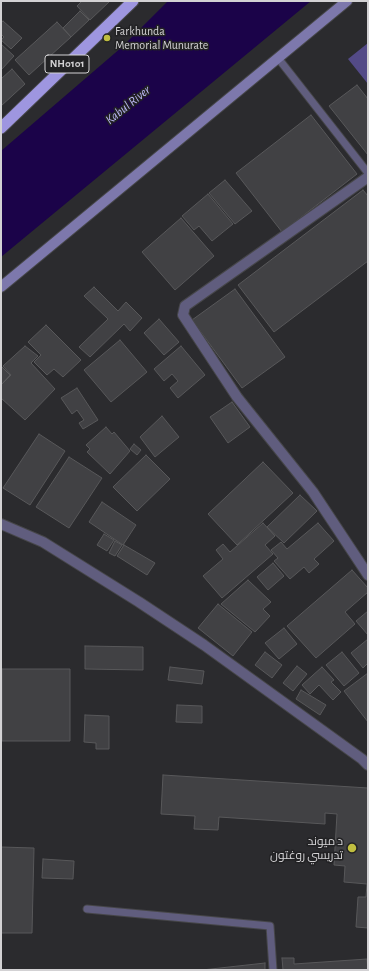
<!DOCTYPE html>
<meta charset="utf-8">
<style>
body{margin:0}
#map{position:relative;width:369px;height:971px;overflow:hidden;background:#2b2b2e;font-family:"Alegreya Sans",sans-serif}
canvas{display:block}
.frame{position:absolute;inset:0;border:2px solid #d3d2d4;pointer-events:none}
</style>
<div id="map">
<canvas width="369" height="971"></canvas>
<div class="frame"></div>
</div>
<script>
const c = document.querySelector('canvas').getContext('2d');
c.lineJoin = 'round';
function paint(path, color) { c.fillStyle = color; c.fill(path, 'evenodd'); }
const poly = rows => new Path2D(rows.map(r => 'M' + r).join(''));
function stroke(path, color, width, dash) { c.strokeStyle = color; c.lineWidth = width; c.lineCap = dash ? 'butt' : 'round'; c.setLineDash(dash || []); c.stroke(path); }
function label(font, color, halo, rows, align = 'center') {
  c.font = font + ' "Alegreya Sans",Cairo,sans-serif'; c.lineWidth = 3; c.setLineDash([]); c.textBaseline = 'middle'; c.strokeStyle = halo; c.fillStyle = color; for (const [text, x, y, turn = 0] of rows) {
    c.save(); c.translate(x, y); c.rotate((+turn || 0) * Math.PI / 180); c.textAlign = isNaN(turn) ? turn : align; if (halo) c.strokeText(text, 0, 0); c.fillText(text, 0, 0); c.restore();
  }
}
paint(poly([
 [368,43,368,84,348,59]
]), '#534a87');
paint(poly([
 [168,1,311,1,1,257,1,151,122,47]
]), '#1b0349');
const building = poly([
 [82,1,110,1,90,20,77,6,82,1],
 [80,11,89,20,71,37,63,28,80,11],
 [3,21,22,38,11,49,1,40,4,37,1,34,1,23,3,21],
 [57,22,71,37,29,75,15,60,57,22],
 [1,44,14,56,1,70,1,44],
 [12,69,25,84,1,106,1,79,12,69],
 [357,85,368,99,368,155,329,106,357,85],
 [311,115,357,174,282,232,236,173,311,115],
 [225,180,252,211,235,224,209,193,225,180],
 [363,190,368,196,368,261,274,332,238,285,363,190],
 [208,194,233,224,212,241,199,226,194,230,182,216,208,194],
 [181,218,214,256,175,290,142,252,181,218],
 [94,287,118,311,126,302,142,318,130,331,124,324,90,357,79,347,108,319,84,296,94,287],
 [235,289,285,357,242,388,192,320,235,289],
 [159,319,179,342,164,355,144,333,159,319],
 [46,325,81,360,63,377,54,369,47,375,34,362,41,355,28,342,46,325],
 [120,340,147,372,111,402,84,370,120,340],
 [25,346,38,356,31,363,55,389,25,420,1,398,1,385,11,375,3,366,25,346],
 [181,346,205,375,178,398,170,388,178,381,172,374,164,381,154,369,181,346],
 [1,366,10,375,1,385,1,366],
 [77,388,98,420,83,429,79,423,84,420,77,410,72,414,61,398,77,388],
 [232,402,250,427,228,443,210,417,232,402],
 [162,416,179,437,155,457,140,437,162,416],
 [106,427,112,434,114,432,130,451,110,474,87,452,90,449,86,445,106,427],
 [39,434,65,451,30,505,3,488,39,434],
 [134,444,141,450,137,455,130,449,134,444],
 [146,455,170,479,137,511,113,487,146,455],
 [69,457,102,478,69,528,36,507,69,457],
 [263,462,293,493,237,545,208,514,263,462],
 [300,495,317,511,284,543,267,527,300,495],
 [102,502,136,525,123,545,89,522,102,502],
 [263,523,275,536,265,545,273,554,222,598,203,576,223,559,216,550,223,544,230,552,263,523],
 [318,523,334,541,314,559,319,564,309,573,304,567,290,579,274,561,278,558,271,550,281,542,287,549,318,523],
 [104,534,114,540,107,551,97,545,104,534],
 [115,541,122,545,115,556,109,553,115,541],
 [124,545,155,563,147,575,117,556,124,545],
 [273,563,284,576,268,590,257,577,273,563],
 [352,570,368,588,368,592,345,612,355,624,316,658,287,626,352,570],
 [248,580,271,602,263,609,270,616,255,632,221,604,248,580],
 [218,604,252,632,233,656,198,628,218,604],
 [368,611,368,635,356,621,368,611],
 [284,628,297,644,279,659,265,643,284,628],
 [368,639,368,663,363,668,351,653,368,639],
 [85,646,143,647,143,670,85,669,85,646],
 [265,652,282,665,272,678,255,665,265,652],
 [342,652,359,673,344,686,326,665,342,652],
 [297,666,307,674,293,691,283,683,297,666],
 [170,667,204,671,202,684,168,680,170,667],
 [322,667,334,680,331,682,341,692,333,700,319,685,310,694,302,685,322,667],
 [2,669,70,669,70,741,2,741,2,669],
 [368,673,368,722,344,691,368,673],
 [301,690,326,705,320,715,296,699,301,690],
 [177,705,202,706,202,723,176,722,177,705],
 [85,715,109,716,109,749,96,749,96,743,84,742,85,715],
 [163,775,368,788,368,928,356,927,358,897,366,897,367,884,344,882,345,866,334,865,337,814,325,813,325,824,219,817,218,830,194,829,195,816,161,814,163,775],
 [1,847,34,848,32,933,1,933,1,847],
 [43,859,74,861,73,879,42,878,43,859],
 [282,958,294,958,294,964,367,959,368,970,283,970,282,958],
 [265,963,265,970,202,970,265,963]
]);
paint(building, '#414144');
stroke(building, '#58585a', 1);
const service = poly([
 [278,58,368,173],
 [87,909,270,926,273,970]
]);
const minor = poly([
 [368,177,185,306,183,315,237,397,313,492,368,575],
 [1,524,43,542,139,602,204,645,362,759,368,765]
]);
const secondary = poly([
 [1,287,347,1]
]);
const trunk = poly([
 [1,128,133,1]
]);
stroke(service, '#464649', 9);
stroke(minor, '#464649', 12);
stroke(secondary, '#464649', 12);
stroke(trunk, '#464649', 13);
stroke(service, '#605d7e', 7);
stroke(minor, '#605d7e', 10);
stroke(secondary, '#7d78ac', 10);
stroke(trunk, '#9e96e0', 11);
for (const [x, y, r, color] of [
 [107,38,4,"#c0be40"],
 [352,848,5,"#c0be40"]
]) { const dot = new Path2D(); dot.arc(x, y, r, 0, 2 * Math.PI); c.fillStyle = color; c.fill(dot); stroke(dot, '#222224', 1.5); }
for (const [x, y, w] of [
 [67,64,44]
]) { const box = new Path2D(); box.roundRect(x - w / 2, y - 9, w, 18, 3); c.fillStyle = '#222224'; c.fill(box); stroke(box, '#d3d2d4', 1); }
label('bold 11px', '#d3d2d4', null, [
 ["NH0101",67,64]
]);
label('12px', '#d3d2d4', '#222224', [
 ["Farkhunda",115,31],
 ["Memorial Munurate",115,45],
 ["د میوند",343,841,"right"],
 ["تدریسي روغتون",343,855,"right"]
], 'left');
label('italic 13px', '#bdb8f6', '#222224', [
 ["Kabul River",128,105,-39]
]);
</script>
